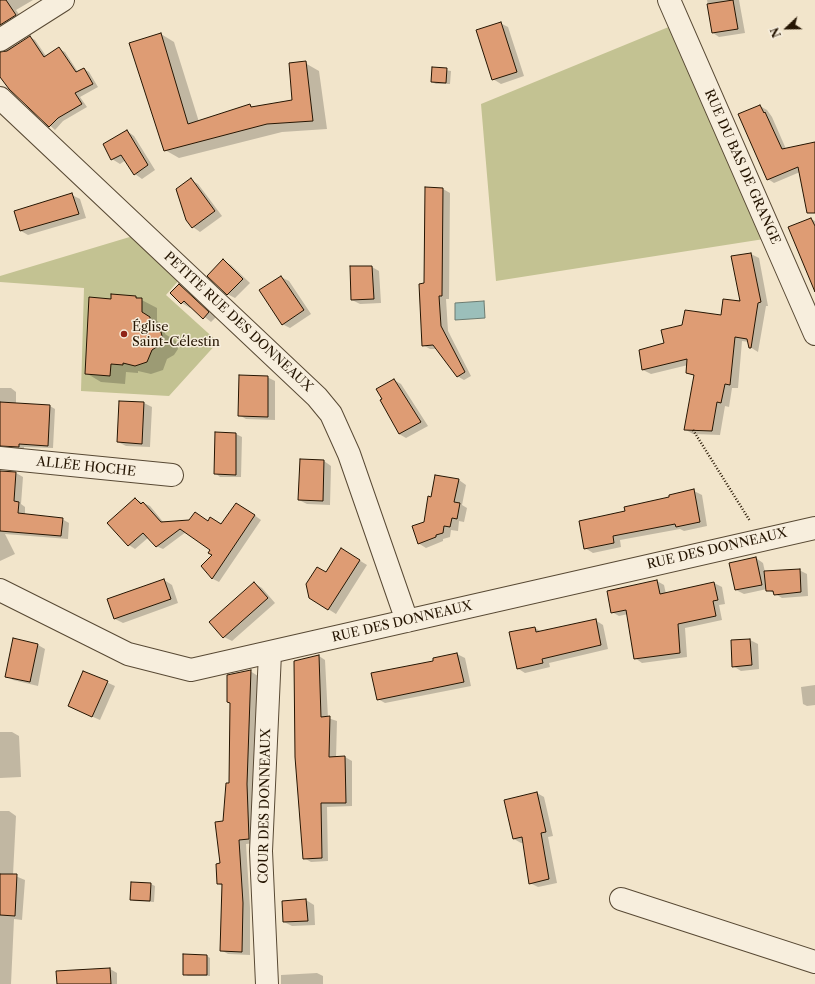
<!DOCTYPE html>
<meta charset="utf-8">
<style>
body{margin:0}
#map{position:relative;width:815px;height:984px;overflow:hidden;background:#f2e5cb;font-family:"Libre Caslon Text",serif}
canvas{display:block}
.north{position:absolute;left:767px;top:8px;width:40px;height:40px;-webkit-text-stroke:3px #f7eedd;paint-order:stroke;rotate:248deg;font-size:11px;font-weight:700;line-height:16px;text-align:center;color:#251502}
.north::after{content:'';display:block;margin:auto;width:14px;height:18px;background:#251502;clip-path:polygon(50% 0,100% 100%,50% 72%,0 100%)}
</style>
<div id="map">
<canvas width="815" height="984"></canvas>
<div class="north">N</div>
</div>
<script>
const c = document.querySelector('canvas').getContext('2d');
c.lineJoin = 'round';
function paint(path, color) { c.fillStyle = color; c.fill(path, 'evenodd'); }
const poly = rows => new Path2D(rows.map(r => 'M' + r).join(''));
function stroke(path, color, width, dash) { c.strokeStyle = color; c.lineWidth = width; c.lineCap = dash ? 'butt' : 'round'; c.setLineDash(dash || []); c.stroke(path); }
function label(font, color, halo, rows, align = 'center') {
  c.font = font + ' "Libre Caslon Text",serif'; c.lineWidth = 3; c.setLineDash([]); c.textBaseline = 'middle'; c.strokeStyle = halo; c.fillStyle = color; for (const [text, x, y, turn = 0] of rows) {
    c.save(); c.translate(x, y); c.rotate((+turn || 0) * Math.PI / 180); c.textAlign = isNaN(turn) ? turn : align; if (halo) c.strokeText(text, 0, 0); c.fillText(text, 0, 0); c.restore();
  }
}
paint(poly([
 [671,26,764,239,496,281,481,104],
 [133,236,179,280,166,295,218,342,169,396,81,391,84,288,0,282,0,276]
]), '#c3c292');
const water = poly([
 [484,301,485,318,455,320,455,303,484,301]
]);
paint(water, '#9bbfba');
stroke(water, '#6c7b70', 1);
paint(poly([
 [0,0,33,0,16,10,23,20,0,35],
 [707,0,739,0,745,33,719,37,713,33],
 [500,23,508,27,524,76,501,84,493,79],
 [161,34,174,42,199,122,250,105,255,108,293,101,305,63,319,71,327,129,282,132,179,158,165,150],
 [30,37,35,40,46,56,59,49,65,52,78,72,84,69,89,72,98,87,80,97,87,107,63,121,55,130,10,89,0,75,0,53],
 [433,68,451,71,450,84,436,84,432,82],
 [760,106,767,110,772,117,786,149,815,143,815,188,800,172,774,183,768,179],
 [127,131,134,136,155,170,142,179,135,174,126,160,120,164,112,159,104,145],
 [191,180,198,184,222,216,200,232,193,227],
 [443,189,450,193,449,299,446,299,448,331,471,376,464,380,457,376,437,349,430,349,423,345],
 [72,195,80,199,86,218,28,235,21,231],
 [811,219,815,221,815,289],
 [751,254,759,258,768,306,766,306,758,352,750,347,749,342,742,341,738,388,732,388,729,407,725,406,720,435,693,434,686,430,695,376,687,372,688,365,651,374,643,370,665,344,722,316,741,303,732,257],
 [223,261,231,265,250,283,235,298,227,294],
 [372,267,379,271,381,303,360,304,352,300],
 [281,277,289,281,311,314,290,328,282,324],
 [179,285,187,290,216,317,211,322,191,306,190,308,182,303,171,293],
 [136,297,157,308,157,321,165,326,165,334,176,341,178,349,174,355,167,359,163,370,151,374,138,371,138,373,126,372,125,384,101,382,86,373,112,301],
 [267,377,275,381,275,420,246,419,239,415],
 [394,380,401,384,428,426,406,438,399,434],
 [0,388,11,388,16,392,16,404,50,406,55,409,53,448,24,447,24,450,0,450],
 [120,402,144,403,152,407,150,447,126,446,118,442],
 [216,433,236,434,242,437,241,477,220,477,215,473],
 [324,461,331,466,330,505,307,504,299,500],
 [0,472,16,473,23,477,21,504,25,507,25,514,62,519,69,523,68,539,5,534,15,554,0,561],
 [459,480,466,485,462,505,467,508,464,522,459,521,458,531,451,530,450,537,443,539,443,541,426,548,418,543,432,498],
 [694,491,702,495,707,526,684,531,680,529,620,540,621,547,593,553,585,548,626,512],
 [135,499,150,506,164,523,208,522,222,526,243,507,261,520,219,582,213,579,202,566,213,555,211,549,186,532,163,549,156,546,149,537,135,549,129,545],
 [349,554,367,565,336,614,328,609,326,573],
 [756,558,763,563,765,572,799,570,807,574,808,596,782,598,767,589,744,594,736,590],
 [164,580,172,585,178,603,123,623,115,619,108,600],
 [657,581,664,585,666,594,714,583,722,587,725,604,719,605,722,620,685,628,687,657,642,663,635,658,628,614,619,616,612,612],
 [254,583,262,588,275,603,232,641,224,637],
 [595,620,603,625,608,649,549,663,550,667,525,673,517,668,535,628,542,632],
 [750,640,758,644,759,669,741,671,733,666],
 [38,645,45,649,38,686,13,680,6,676],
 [457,654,465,658,471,686,385,703,378,699,435,662],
 [319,656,325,660,328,718,337,721,336,758,345,757,352,761,352,806,327,807,328,861,311,862,304,858],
 [250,671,258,676,254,789,256,843,246,844,250,908,250,955,228,954,221,950,223,886,218,884,224,822],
 [84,672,115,686,100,720,77,710],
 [815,685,815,705,807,706,803,704,801,687],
 [0,732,12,732,19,736,21,777,0,778],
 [537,793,544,797,553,836,548,837,557,883,538,887,530,883,524,843,521,843,514,839],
 [0,811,9,811,16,816,13,875,25,880,22,920,14,919,11,984,0,984],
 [132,883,151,884,155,886,154,902,134,901,131,899],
 [306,900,314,905,315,925,292,926,284,922],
 [207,956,210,958,210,976,188,976,184,974],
 [110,969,117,973,117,984,83,984,82,971],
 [317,973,323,976,323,984,281,984,281,975]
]), '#0003');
const building = poly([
 [0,0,6,0,16,15,0,25,0,0],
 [733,0,738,29,712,33,707,4,733,0],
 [501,22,517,72,492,80,476,30,501,22],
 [161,33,188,124,250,104,251,107,292,100,289,63,306,61,313,121,267,124,164,151,129,43,161,33],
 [30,36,44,57,59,47,76,72,84,68,93,84,75,93,82,104,58,118,49,127,9,89,0,77,0,52,7,51,30,36],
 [432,67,447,68,446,83,431,82,432,67],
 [760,105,764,113,765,112,782,149,815,142,815,213,807,213,798,167,767,180,738,114,760,105],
 [127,130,148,165,134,175,121,155,111,160,103,144,127,130],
 [191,178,215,211,192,228,186,220,176,189,191,178],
 [425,187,443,188,442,296,439,296,441,326,465,372,457,377,433,345,422,346,419,284,424,283,425,187],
 [72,193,79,214,20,231,14,211,72,193],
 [811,218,815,226,815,292,788,227,811,218],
 [751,253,761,302,758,303,751,348,749,348,747,339,735,337,730,385,725,384,721,403,717,402,712,431,684,430,694,375,686,373,687,359,642,370,639,350,664,343,661,330,682,325,685,310,721,315,723,299,740,301,731,256,751,253],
 [223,259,243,279,227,295,207,276,223,259],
 [350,266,372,266,374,299,351,300,350,266],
 [281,276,304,310,282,325,259,290,281,276],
 [179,284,209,312,203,319,184,301,181,304,170,293,179,284],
 [111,294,136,296,136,298,142,298,142,312,150,317,150,325,161,332,163,340,158,346,152,350,147,362,135,366,123,363,123,365,111,364,110,376,85,374,89,297,111,299,111,294],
 [239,375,268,376,268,417,238,416,239,375],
 [394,379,421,422,399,434,380,400,382,399,376,389,394,379],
 [119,401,144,402,142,444,117,442,119,401],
 [0,402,50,405,48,446,19,444,19,447,0,446,0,402],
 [215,432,236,433,236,475,214,474,215,432],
 [300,459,324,460,323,501,298,500,300,459],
 [0,471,16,472,14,501,19,502,18,513,63,518,61,536,0,531,0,471],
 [435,475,459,479,454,502,460,503,457,519,452,518,450,527,444,526,443,533,436,535,436,537,418,544,412,526,424,522,428,496,431,497,435,475],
 [694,489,700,522,676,527,675,524,613,536,614,543,584,549,579,521,625,511,624,507,669,497,669,495,694,489],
 [135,498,141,504,143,502,161,522,189,520,195,512,208,521,210,517,221,524,236,503,255,515,212,579,201,566,212,555,208,553,210,550,180,529,156,547,143,533,128,546,107,523,135,498],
 [341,548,360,560,328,610,309,598,306,584,317,567,326,572,341,548],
 [756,557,762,585,735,590,729,563,756,557],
 [800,569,801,592,774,595,773,591,766,591,764,571,800,569],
 [164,579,171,599,114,619,107,599,164,579],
 [657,580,660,594,714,582,718,600,713,601,716,616,678,624,680,653,634,659,626,610,611,613,607,591,657,580],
 [254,582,268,598,223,638,209,622,254,582],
 [596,619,601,645,542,659,543,663,517,669,509,632,535,627,536,632,596,619],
 [13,638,38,644,30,682,5,677,13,638],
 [750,639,752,665,732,667,731,640,750,639],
 [457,653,464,682,377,700,371,673,433,661,433,658,457,653],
 [319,655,321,717,330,716,329,757,345,756,346,803,321,803,322,858,303,859,295,757,294,661,319,655],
 [251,670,247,784,249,839,239,840,243,903,242,952,220,951,222,884,217,884,216,864,220,863,215,822,223,821,226,783,229,783,230,703,227,702,227,675,251,670],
 [83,671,108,681,92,717,68,706,83,671],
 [537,792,546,832,541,833,549,879,529,884,522,837,513,839,504,800,537,792],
 [0,874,17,874,15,916,0,915,0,874],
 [131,882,151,883,150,901,130,900,131,882],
 [306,899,308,921,283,922,282,901,306,899],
 [183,954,207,955,207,975,183,975,183,954],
 [110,968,111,984,57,984,56,971,110,968]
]);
paint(building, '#de9c74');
stroke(building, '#251502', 1);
const minor = poly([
 [669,0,815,334],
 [0,40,63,0],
 [0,98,317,397,331,414,349,454,407,621],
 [0,458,172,475],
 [0,590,128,654,191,670,815,528],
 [621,899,815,962],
 [267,984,261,851,270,653]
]);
stroke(minor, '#584934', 24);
stroke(poly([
 [693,430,750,521]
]), '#251502', 2.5, [1, 2]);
stroke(minor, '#f7eedd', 22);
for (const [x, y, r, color] of [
 [124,334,4,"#8f2418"]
]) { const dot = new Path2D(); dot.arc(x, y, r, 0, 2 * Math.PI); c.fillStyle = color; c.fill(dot); stroke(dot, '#f7eedd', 1.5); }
label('13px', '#251502', '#f7eedd', [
 ["RUE DU BAS DE GRANGE",742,167,66],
 ["PETITE RUE DES DONNEAUX",238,322,43],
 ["ALLÉE HOCHE",86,467,6],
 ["RUE DES DONNEAUX",717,549,-13],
 ["RUE DES DONNEAUX",402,622,-13],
 ["COUR DES DONNEAUX",265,806,-89]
]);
label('13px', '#251502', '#f7eedd', [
 ["Église",132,327],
 ["Saint-Célestin",132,342]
], 'left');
</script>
